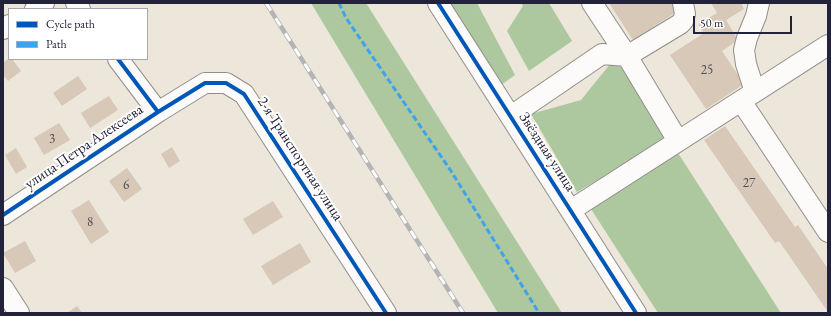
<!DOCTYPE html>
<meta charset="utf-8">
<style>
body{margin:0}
#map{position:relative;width:831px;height:316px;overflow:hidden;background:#ece6db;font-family:"EB Garamond",serif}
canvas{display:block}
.frame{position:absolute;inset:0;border:4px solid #22223b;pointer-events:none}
.legend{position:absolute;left:8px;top:8px;width:140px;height:52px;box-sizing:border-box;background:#fff;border:1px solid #a7a7b1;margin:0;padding:5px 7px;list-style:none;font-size:12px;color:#22223b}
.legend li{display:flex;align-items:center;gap:8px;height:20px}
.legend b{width:20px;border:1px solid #a7a7b1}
.scale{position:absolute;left:693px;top:16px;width:99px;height:18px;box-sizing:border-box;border:2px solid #22223b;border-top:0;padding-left:5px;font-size:12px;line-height:14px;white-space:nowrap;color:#22223b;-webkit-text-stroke:3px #fff;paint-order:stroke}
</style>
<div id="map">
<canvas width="831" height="316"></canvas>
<div class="frame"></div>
<ul class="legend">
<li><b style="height:5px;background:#0057b8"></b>Cycle path</li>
<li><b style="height:5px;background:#3ea2ec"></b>Path</li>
</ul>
<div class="scale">50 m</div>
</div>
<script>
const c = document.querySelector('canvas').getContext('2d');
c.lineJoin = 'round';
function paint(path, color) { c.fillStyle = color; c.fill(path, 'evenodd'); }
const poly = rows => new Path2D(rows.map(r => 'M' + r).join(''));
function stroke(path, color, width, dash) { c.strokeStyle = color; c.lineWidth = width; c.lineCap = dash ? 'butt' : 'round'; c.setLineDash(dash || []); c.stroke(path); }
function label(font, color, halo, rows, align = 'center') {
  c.font = font + ' "EB Garamond",serif'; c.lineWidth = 4; c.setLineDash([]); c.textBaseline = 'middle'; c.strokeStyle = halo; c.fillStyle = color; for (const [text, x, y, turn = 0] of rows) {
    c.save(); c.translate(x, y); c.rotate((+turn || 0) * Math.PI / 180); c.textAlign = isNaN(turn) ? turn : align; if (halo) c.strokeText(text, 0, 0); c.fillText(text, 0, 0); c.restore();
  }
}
paint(poly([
 [311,3,366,3,562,313,498,313],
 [449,3,477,3,515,75,501,85],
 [521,3,549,3,572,41,529,71,507,31,523,6],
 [615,58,668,139,577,192,531,114,581,100],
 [678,153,781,313,658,313,591,209]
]), '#adc89e');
paint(poly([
 [609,3,677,3,681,9,633,40],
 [711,3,741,3,744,9,726,20,738,40,722,51,744,84,706,109,670,55,704,33,698,24,717,13],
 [8,59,12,59,21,71,8,81,3,75,3,63],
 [78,76,87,89,62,106,53,93],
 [109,96,118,110,90,128,81,113],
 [59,123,70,140,44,155,34,138],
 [725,126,795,227,798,225,828,269,828,312,779,241,775,243,704,140],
 [172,147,180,161,169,168,161,154],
 [16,148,27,167,16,174,5,155],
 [127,168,142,189,124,202,109,181],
 [89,200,109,232,91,244,71,211],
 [273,201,283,217,253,235,243,219],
 [25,241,36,261,15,273,3,253],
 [300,243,311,262,273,285,261,266],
 [77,306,82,313,67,313]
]), '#d7c8b8');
const minor = poly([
 [76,3,80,9],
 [438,3,636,313],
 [592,3,627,56,678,141],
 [35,9,44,3],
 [3,29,9,25],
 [118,59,158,112,205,83,226,83,244,94,386,313],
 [755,92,746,64,744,50,747,38,756,16,759,3],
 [741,101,828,232],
 [511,116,602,54,627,56,680,24,683,21,685,14,683,3],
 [571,210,828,45],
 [3,215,158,112],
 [3,288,19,313]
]);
stroke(minor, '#918e8c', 22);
stroke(minor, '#fcfbfa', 20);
const rail = poly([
 [266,3,463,313]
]);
stroke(rail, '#b4b3b5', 4.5);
stroke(rail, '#fff', 3, [9]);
stroke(poly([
 [339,3,346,18,451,171,539,313]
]), '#3ea2ec', 3, [6, 3]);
stroke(poly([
 [438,3,636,313],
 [118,59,158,112,205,83,226,83,244,94,386,313],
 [3,215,158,112]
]), '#0057b8', 4);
label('13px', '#4f4c5a', null, [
 ["25",707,70],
 ["3",52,139],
 ["27",749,183],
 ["6",126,185],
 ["8",90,222]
]);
label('15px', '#22223b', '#fff', [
 ["улица Петра Алексеева",84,147,-34],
 ["Звёздная улица",547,152,57],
 ["2-я Транспортная улица",300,159,57]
]);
</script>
